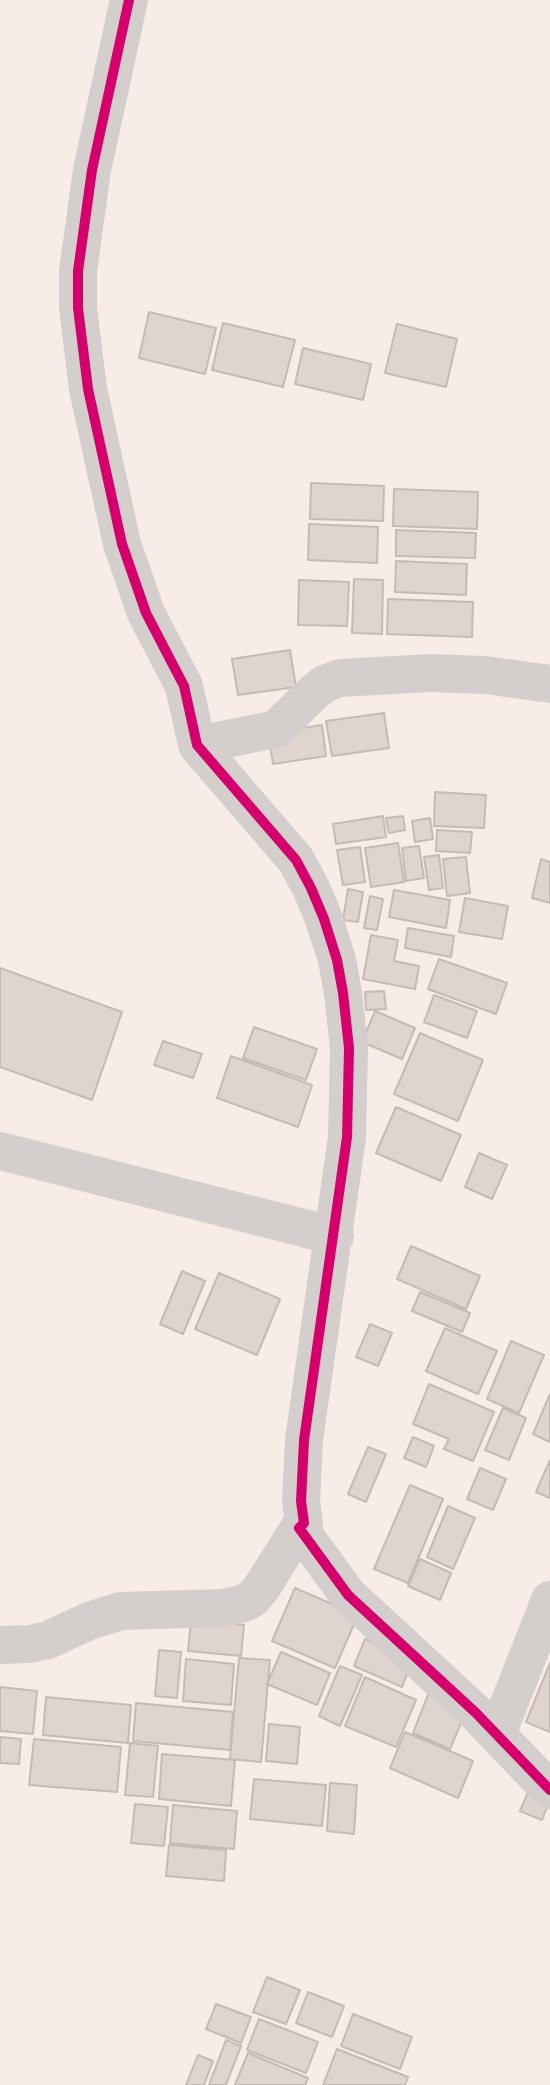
<!DOCTYPE html>
<style>
body{margin:0}
canvas{display:block;background:#f7ede6}
</style>
<canvas width="550" height="2085"></canvas>
<script>
const c = document.querySelector('canvas').getContext('2d');
c.lineJoin = 'round';
function paint(path, color) { c.fillStyle = color; c.fill(path, 'evenodd'); }
const poly = rows => new Path2D(rows.map(r => 'M' + r).join(''));
function stroke(path, color, width, dash) { c.strokeStyle = color; c.lineWidth = width; c.lineCap = dash ? 'butt' : 'round'; c.setLineDash(dash || []); c.stroke(path); }
const building = poly([
 [149,312,216,328,205,374,139,358,149,312],
 [223,323,295,340,283,387,212,370,223,323],
 [397,324,457,339,446,387,385,373,397,324],
 [303,348,371,364,363,400,295,384,303,348],
 [311,483,384,486,383,521,310,519,311,483],
 [394,489,478,492,477,529,393,526,394,489],
 [309,524,378,527,377,563,308,560,309,524],
 [396,530,476,533,475,558,396,556,396,530],
 [396,561,467,564,466,595,395,592,396,561],
 [354,579,383,580,382,634,352,633,354,579],
 [299,580,349,582,347,626,298,625,299,580],
 [388,599,473,602,472,637,387,634,388,599],
 [290,650,296,687,238,695,232,659,290,650],
 [384,713,389,748,332,756,326,721,384,713],
 [322,725,326,756,273,764,268,733,322,725],
 [435,792,486,795,484,828,434,826,435,792],
 [383,816,386,837,336,844,333,824,383,816],
 [403,816,405,830,389,833,386,818,403,816],
 [430,818,433,839,415,842,412,821,430,818],
 [437,830,472,832,470,853,436,851,437,830],
 [398,843,404,882,371,887,365,848,398,843],
 [419,846,424,878,406,881,402,848,419,846],
 [360,847,365,882,343,885,337,850,360,847],
 [439,855,443,888,429,890,424,857,439,855],
 [466,857,470,893,447,896,443,859,466,857],
 [541,859,550,862,550,903,532,898,541,859],
 [348,889,363,892,358,922,343,920,348,889],
 [394,890,450,900,446,928,389,917,394,890],
 [370,896,383,899,377,930,364,928,370,896],
 [465,898,508,906,502,939,459,932,465,898],
 [408,928,454,936,451,957,405,948,408,928],
 [371,935,398,940,394,961,419,966,415,989,363,979,371,935],
 [439,959,507,983,496,1014,428,989,439,959],
 [0,968,122,1012,92,1100,0,1067,0,968],
 [384,991,386,1009,366,1010,365,992,384,991],
 [434,995,477,1011,467,1038,424,1022,434,995],
 [375,1011,415,1028,402,1059,362,1042,375,1011],
 [254,1027,317,1049,306,1080,243,1058,254,1027],
 [420,1033,483,1060,458,1121,394,1094,420,1033],
 [163,1041,202,1054,193,1078,154,1065,163,1041],
 [231,1056,312,1085,298,1127,217,1098,231,1056],
 [396,1107,461,1135,441,1181,376,1153,396,1107],
 [479,1153,507,1165,492,1199,465,1187,479,1153],
 [411,1246,480,1276,466,1309,397,1279,411,1246],
 [182,1271,205,1281,183,1334,160,1324,182,1271],
 [219,1273,280,1299,257,1355,195,1329,219,1273],
 [420,1292,470,1313,462,1332,412,1311,420,1292],
 [370,1324,392,1333,378,1366,356,1357,370,1324],
 [445,1328,497,1351,478,1394,426,1371,445,1328],
 [511,1341,544,1355,519,1413,487,1399,511,1341],
 [429,1384,494,1412,473,1461,444,1449,449,1439,413,1424,429,1384],
 [550,1394,550,1442,533,1434,550,1394],
 [503,1408,526,1418,509,1460,485,1450,503,1408],
 [413,1437,434,1446,426,1467,404,1458,413,1437],
 [368,1447,386,1454,366,1502,348,1494,368,1447],
 [550,1460,550,1498,536,1492,550,1460],
 [480,1468,506,1479,493,1510,467,1499,480,1468],
 [410,1485,443,1499,408,1583,374,1569,410,1485],
 [448,1506,475,1518,453,1569,427,1557,448,1506],
 [420,1559,451,1573,440,1600,408,1586,420,1559],
 [295,1588,358,1615,335,1668,272,1641,295,1588],
 [191,1620,244,1625,241,1656,188,1651,191,1620],
 [365,1639,413,1660,402,1687,354,1666,365,1639],
 [159,1650,181,1652,177,1698,155,1696,159,1650],
 [281,1652,330,1673,317,1705,267,1684,281,1652],
 [239,1658,270,1660,261,1762,230,1759,239,1658],
 [186,1659,234,1664,231,1705,183,1701,186,1659],
 [550,1663,550,1732,526,1722,550,1663],
 [340,1666,362,1675,340,1726,319,1716,340,1666],
 [365,1677,416,1700,396,1747,345,1726,365,1677],
 [0,1687,37,1691,33,1734,0,1731,0,1687],
 [429,1692,467,1709,450,1749,413,1733,429,1692],
 [46,1697,131,1705,128,1743,43,1735,46,1697],
 [136,1703,233,1712,230,1750,133,1741,136,1703],
 [269,1724,300,1727,297,1764,266,1761,269,1724],
 [405,1732,473,1761,458,1798,390,1768,405,1732],
 [0,1737,21,1739,19,1764,0,1763,0,1737],
 [34,1739,121,1747,117,1792,29,1785,34,1739],
 [130,1743,158,1746,153,1797,125,1795,130,1743],
 [162,1754,235,1760,231,1806,159,1799,162,1754],
 [254,1779,326,1785,322,1826,250,1819,254,1779],
 [330,1783,357,1785,354,1834,327,1831,330,1783],
 [529,1790,550,1799,542,1820,520,1811,529,1790],
 [135,1804,168,1807,164,1846,131,1843,135,1804],
 [173,1805,237,1811,234,1849,170,1843,173,1805],
 [169,1845,226,1850,224,1881,166,1876,169,1845],
 [267,1977,300,1990,286,2024,253,2012,267,1977],
 [308,1992,344,2006,332,2037,296,2023,308,1992],
 [216,2004,251,2017,241,2043,206,2029,216,2004],
 [353,2014,412,2037,400,2069,341,2046,353,2014],
 [259,2019,318,2042,306,2073,247,2050,259,2019],
 [226,2040,241,2046,226,2085,209,2085,226,2040],
 [337,2049,408,2077,405,2085,323,2085,337,2049],
 [248,2053,308,2078,305,2085,235,2085,248,2053],
 [198,2055,213,2061,204,2085,186,2085,198,2055]
]);
paint(building, '#e0d5ce');
stroke(building, '#c6bbb4', 2);
stroke(poly([
 [129,0,92,170,78,271,78,308,88,389,122,544,146,613,184,686,197,745,296,860,311,888,324,919,337,960,343,993,349,1048,347,1137,304,1440,301,1501,304,1523,299,1528,348,1595,476,1713,550,1790],
 [197,745,276,729,314,692,324,684,340,678,430,673,485,675,550,684],
 [0,1151,335,1236],
 [0,1645,30,1644,48,1640,89,1621,121,1611,222,1608,241,1604,252,1599,262,1587,299,1528],
 [497,1734,550,1600]
]), '#d4cfcd', 38);
stroke(poly([
 [129,0,92,170,78,271,78,308,88,389,122,544,146,613,184,686,197,745,296,860,311,888,324,919,337,960,343,993,349,1048,347,1137,304,1440,301,1501,304,1523,299,1528,348,1595,476,1713,550,1790]
]), '#d6006c', 10);
</script>
